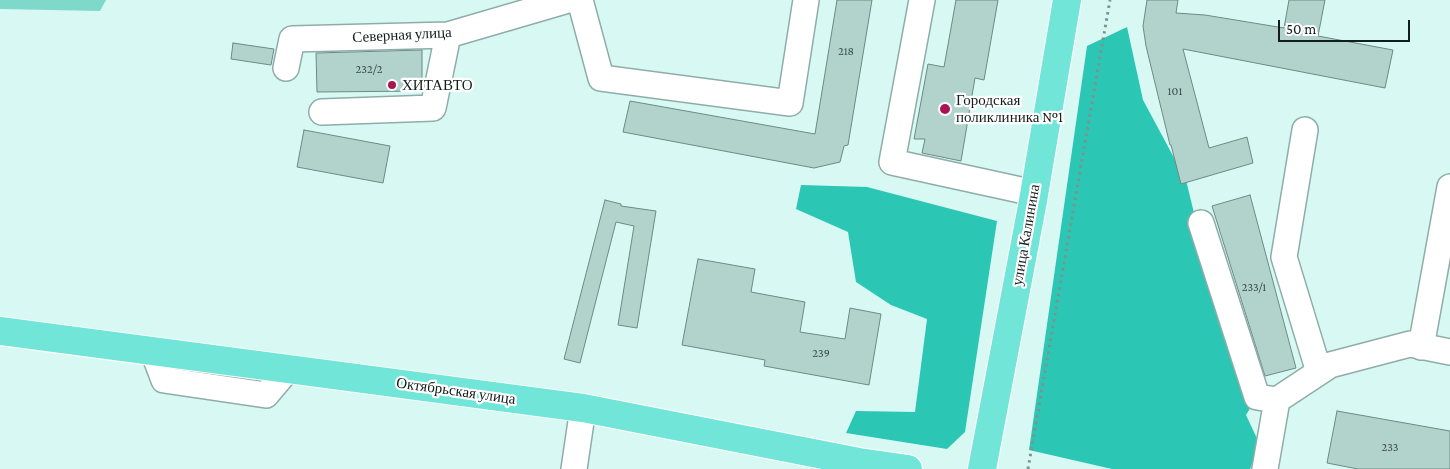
<!DOCTYPE html>
<meta charset="utf-8">
<style>
body{margin:0}
#map{position:relative;width:1450px;height:469px;overflow:hidden;background:#d8f9f3;font-family:"Crimson Pro",serif}
canvas{display:block}
.scale{position:absolute;left:1278px;top:20px;width:132px;height:22px;box-sizing:border-box;border:2px solid #131e1c;border-top:0;padding-left:6px;font-size:15px;line-height:18px;white-space:nowrap;color:#131e1c;-webkit-text-stroke:4px #fff;paint-order:stroke}
</style>
<div id="map">
<canvas width="1450" height="469"></canvas>
<div class="scale">50 m</div>
</div>
<script>
const c = document.querySelector('canvas').getContext('2d');
c.lineJoin = 'round';
function paint(path, color) { c.fillStyle = color; c.fill(path, 'evenodd'); }
const poly = rows => new Path2D(rows.map(r => 'M' + r).join(''));
function stroke(path, color, width, dash) { c.strokeStyle = color; c.lineWidth = width; c.lineCap = dash ? 'butt' : 'round'; c.setLineDash(dash || []); c.stroke(path); }
function label(font, color, halo, rows, align = 'center') {
  c.font = font + ' "Crimson Pro",serif'; c.lineWidth = 4.5; c.setLineDash([]); c.textBaseline = 'middle'; c.strokeStyle = halo; c.fillStyle = color; for (const [text, x, y, turn = 0] of rows) {
    c.save(); c.translate(x, y); c.rotate((+turn || 0) * Math.PI / 180); c.textAlign = isNaN(turn) ? turn : align; if (halo) c.strokeText(text, 0, 0); c.fillText(text, 0, 0); c.restore();
  }
}
paint(poly([
 [0,0,106,0,100,11,0,9]
]), '#7ed9cb');
paint(poly([
 [1127,27,1143,100,1186,180,1194,213,1257,397,1246,415,1261,447,1250,469,1112,469,1029,450,1087,46],
 [801,185,867,187,997,221,965,432,947,449,846,433,856,411,915,412,927,319,891,305,856,282,848,232,796,209]
]), '#2cc6b5');
const building = poly([
 [837,0,872,0,848,145,844,146,840,162,814,168,623,132,630,101,815,134,837,0],
 [956,0,998,0,984,80,975,78,961,161,922,153,925,139,914,139,928,64,944,67,956,0],
 [1147,0,1178,0,1176,13,1205,15,1284,28,1289,0,1325,0,1318,36,1393,50,1385,88,1183,49,1209,148,1247,137,1253,163,1181,184,1171,145,1170,145,1146,46,1143,26,1147,0],
 [233,43,274,49,271,65,231,59,233,43],
 [422,50,422,91,317,92,316,53,422,50],
 [304,130,390,146,383,183,297,167,304,130],
 [1250,195,1296,368,1265,376,1212,206,1250,195],
 [605,200,621,204,621,206,656,211,637,328,618,325,634,226,616,222,580,363,564,359,605,200],
 [698,259,755,269,751,292,805,302,800,332,845,339,850,308,881,314,869,385,764,366,765,360,682,345,698,259],
 [1337,411,1450,431,1450,469,1358,469,1327,463,1337,411]
]);
paint(building, '#b2d2cc');
stroke(building, '#6c8a85', 1);
const minor = poly([
 [580,0,601,78,790,103,806,0],
 [922,0,892,162,1034,193],
 [286,68,292,39,448,35,568,0],
 [322,112,433,108,448,35],
 [1305,130,1284,257,1319,372],
 [1201,223,1257,397,1277,400,1265,469],
 [1421,347,1450,187],
 [153,351,164,380,266,395,288,369],
 [1277,400,1330,365,1410,344,1450,352],
 [574,469,583,408]
]);
const major = poly([
 [0,331,583,408,859,462,908,469],
 [982,469,1033,201,1067,0]
]);
stroke(minor, '#8fada8', 28);
stroke(major, '#fff', 30);
stroke(poly([
 [1028,469,1110,0]
]), '#7c938f', 3, [2.5, 4]);
stroke(minor, '#fff', 25);
stroke(major, '#72e5d9', 28);
for (const [x, y, r, color] of [
 [392,85,5,"#a71653"],
 [945,109,6,"#a71653"]
]) { const dot = new Path2D(); dot.arc(x, y, r, 0, 2 * Math.PI); c.fillStyle = color; c.fill(dot); stroke(dot, '#fff', 2); }
label('12px', '#3b4b48', null, [
 ["218",846,51],
 ["232/2",369,69],
 ["101",1175,91],
 ["233/1",1254,287],
 ["239",821,353],
 ["233",1390,447]
]);
label('15px', '#131e1c', '#fff', [
 ["Северная улица",402,35,-3],
 ["улица Калинина",1026,235,-80],
 ["Октябрьская улица",456,391,8]
]);
label('15px', '#131e1c', '#fff', [
 ["ХИТАВТО",402,85],
 ["Городская",956,100],
 ["поликлиника №1",956,117]
], 'left');
</script>
